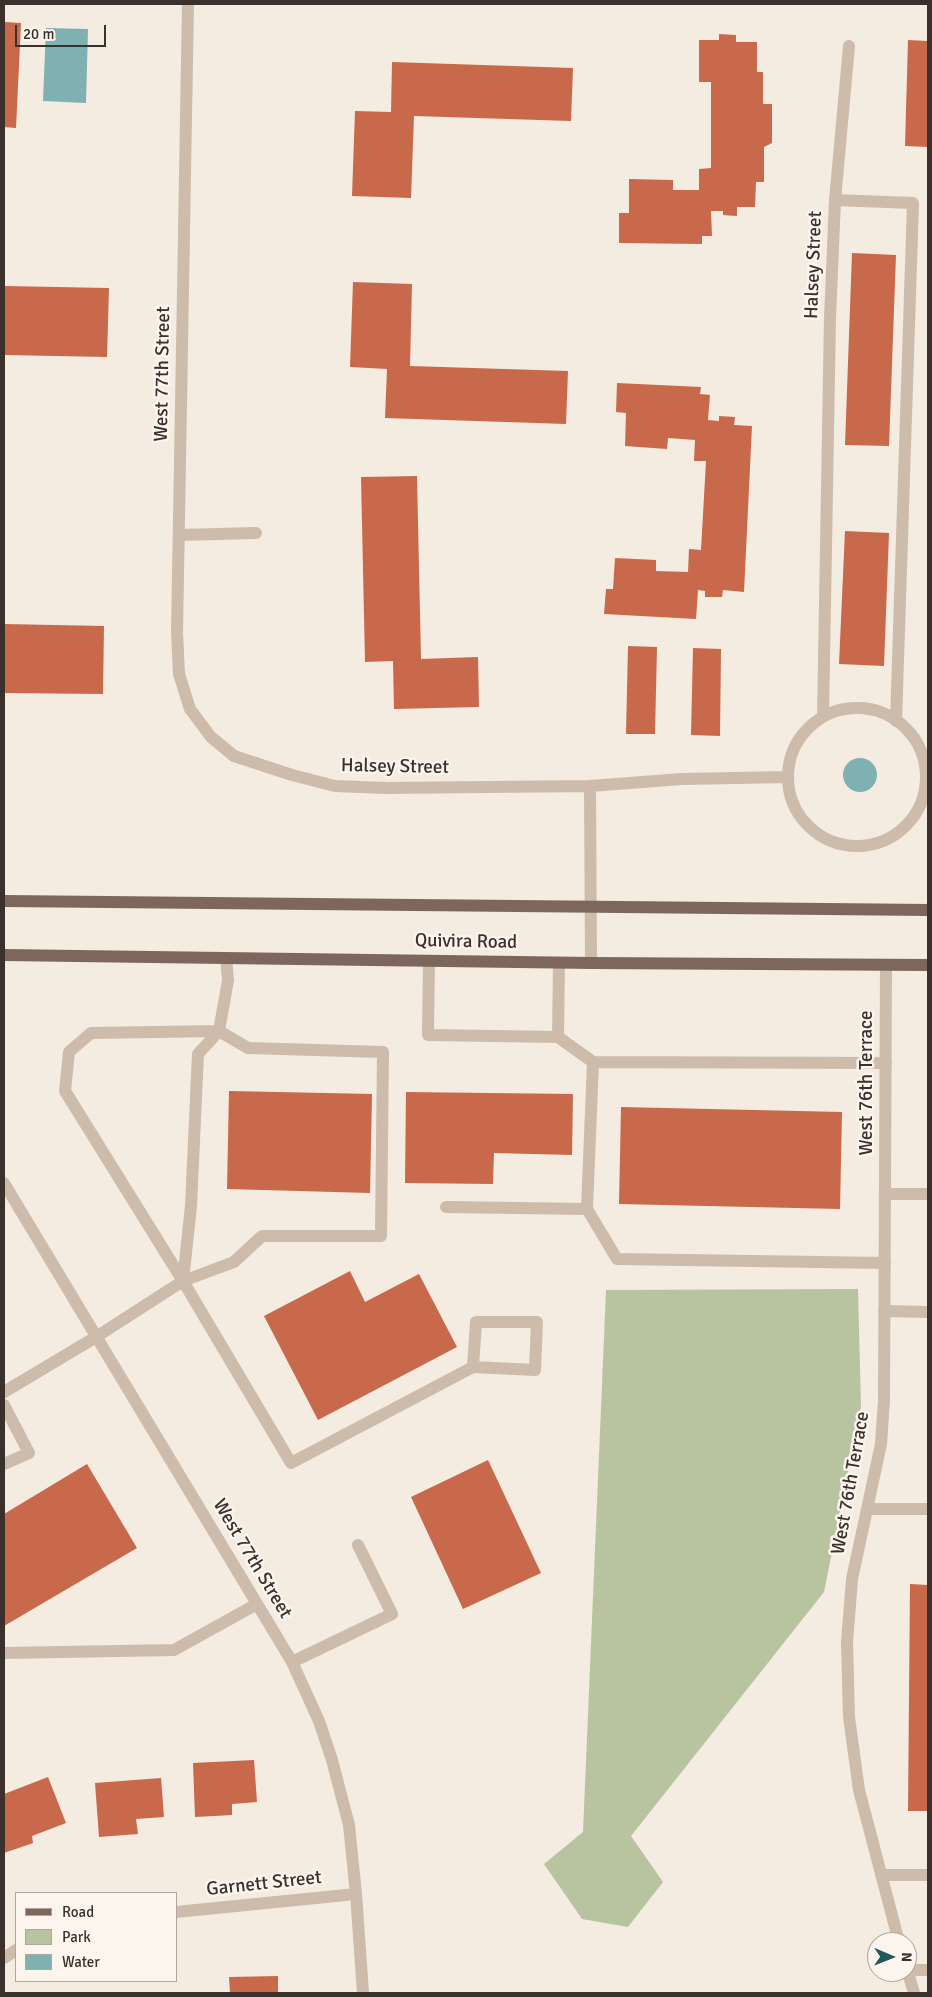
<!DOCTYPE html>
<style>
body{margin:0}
#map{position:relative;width:932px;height:1997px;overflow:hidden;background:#f4ebe1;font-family:Signika,sans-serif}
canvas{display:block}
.frame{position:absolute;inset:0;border:5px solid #3b302b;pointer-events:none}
.legend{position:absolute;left:15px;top:1892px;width:162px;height:90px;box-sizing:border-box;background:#fbf5ee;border:1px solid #aea6a0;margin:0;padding:6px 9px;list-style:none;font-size:15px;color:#3b302b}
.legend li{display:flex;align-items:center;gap:10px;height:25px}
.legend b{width:25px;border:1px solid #aea6a0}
.north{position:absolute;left:867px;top:1932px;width:50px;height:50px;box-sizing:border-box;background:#fbf5ee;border:1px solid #aea6a0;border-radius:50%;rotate:91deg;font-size:14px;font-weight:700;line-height:20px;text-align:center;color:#3b302b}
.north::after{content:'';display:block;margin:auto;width:18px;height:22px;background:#1f5a5e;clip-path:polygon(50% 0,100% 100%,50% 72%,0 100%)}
.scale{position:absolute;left:15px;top:25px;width:91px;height:22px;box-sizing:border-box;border:2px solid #3b302b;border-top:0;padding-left:6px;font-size:15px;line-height:18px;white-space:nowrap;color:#3b302b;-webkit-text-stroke:4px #fbf5ee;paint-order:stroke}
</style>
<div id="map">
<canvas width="932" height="1997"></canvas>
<div class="frame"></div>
<ul class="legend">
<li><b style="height:6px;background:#7d675c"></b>Road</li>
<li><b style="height:14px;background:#b8c4a0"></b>Park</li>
<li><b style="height:14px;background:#7fb0b2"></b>Water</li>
</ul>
<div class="north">N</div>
<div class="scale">20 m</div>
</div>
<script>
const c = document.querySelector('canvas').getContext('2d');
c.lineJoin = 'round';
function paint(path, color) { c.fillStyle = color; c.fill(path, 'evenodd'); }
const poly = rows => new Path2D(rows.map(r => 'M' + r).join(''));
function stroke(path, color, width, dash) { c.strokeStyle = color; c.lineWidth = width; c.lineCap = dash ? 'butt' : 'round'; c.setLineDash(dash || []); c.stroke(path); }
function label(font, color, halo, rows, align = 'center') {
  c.font = font + ' Signika,sans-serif'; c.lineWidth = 5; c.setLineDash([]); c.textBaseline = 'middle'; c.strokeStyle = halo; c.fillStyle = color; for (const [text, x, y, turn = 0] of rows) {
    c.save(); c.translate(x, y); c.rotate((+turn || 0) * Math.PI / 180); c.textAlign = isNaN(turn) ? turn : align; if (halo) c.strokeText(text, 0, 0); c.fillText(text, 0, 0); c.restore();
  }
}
paint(poly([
 [858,1289,861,1407,824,1592,631,1836,663,1882,628,1927,582,1919,544,1864,583,1832,606,1290]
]), '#b8c4a0');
paint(poly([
 [46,28,88,29,86,103,43,101],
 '843 775a17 17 0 1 1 34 0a17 17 0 1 1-34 0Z'
]), '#7fb0b2');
paint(poly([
 [4,22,21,23,16,128,4,127],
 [719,34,736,35,736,42,757,42,757,72,763,72,763,104,772,104,772,143,764,147,764,182,756,182,755,207,737,207,737,216,723,215,723,211,711,211,712,236,702,236,702,244,619,243,619,213,629,213,629,179,673,180,673,190,699,190,699,169,711,168,711,82,699,82,699,40,719,40],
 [908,40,928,41,928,147,905,146],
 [392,62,573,68,571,121,414,116,411,198,352,196,355,111,391,112],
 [852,253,896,255,889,446,845,445],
 [353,282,412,284,410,366,568,371,566,424,385,418,387,369,350,367],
 [4,286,109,288,107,357,4,355],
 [617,383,701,387,700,394,710,395,708,420,719,421,719,416,735,417,734,425,752,426,744,592,723,590,722,597,705,597,705,591,698,590,696,619,604,614,606,589,613,589,615,558,656,560,656,571,688,572,689,549,701,550,706,461,694,461,695,440,668,438,667,449,625,446,626,413,616,412],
 [417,476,421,659,478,657,479,707,394,709,393,661,365,662,361,477],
 [845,531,889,533,884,666,839,664],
 [4,624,104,626,103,694,4,693],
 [628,646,657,647,655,734,626,734],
 [693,648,721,649,720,736,691,735],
 [229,1091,372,1094,370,1193,227,1189],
 [406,1092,573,1094,572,1155,494,1153,493,1184,405,1183],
 [621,1107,842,1112,840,1209,619,1204],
 [350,1271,365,1302,419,1274,457,1347,318,1420,264,1316],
 [488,1460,541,1573,463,1609,411,1497],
 [87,1464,137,1548,4,1626,4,1514],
 [910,1584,928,1585,928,1811,908,1811],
 [254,1760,257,1802,232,1804,232,1815,195,1817,193,1763],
 [48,1777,66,1823,32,1836,33,1843,4,1853,4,1794],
 [161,1778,164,1817,136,1819,138,1834,99,1837,95,1783],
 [278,1976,278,1993,230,1993,229,1977]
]), '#c8694b');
stroke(poly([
 [835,200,849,46],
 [179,535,256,533],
 [429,961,428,1035,558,1037,593,1062,886,1063],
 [219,1031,91,1033,69,1052,65,1091,183,1281,291,1463,473,1367,476,1322,537,1322,535,1370,473,1367],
 [558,1037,559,963],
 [593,1062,587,1209,617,1259,885,1263],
 [446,1207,587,1209],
 [183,1281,191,1206,198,1054,219,1031],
 [4,1392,96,1337,183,1281,234,1262,262,1236,381,1236,383,1052,248,1048,219,1031,228,980,226,958],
 [4,1405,29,1453,4,1464],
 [4,1653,174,1650,257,1604],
 [292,1662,392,1614,358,1545]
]), '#cdbbac', 12);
stroke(poly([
 [188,4,177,632,179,674,190,709,211,737,234,756,292,775,335,786,385,788,590,786,682,779,788,777],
 '788 777a69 69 0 1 1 138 0a69 69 0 1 1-138 0Z',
 [823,717,830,318,835,200,913,203,896,721],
 [590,786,591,963],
 [886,965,884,1400,881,1444,852,1579,847,1642,849,1717,859,1790,899,1942],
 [4,1183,292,1662,319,1721,332,1760,349,1825,356,1894,363,1993],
 [885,1194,928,1194],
 [884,1311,928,1312],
 [867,1509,928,1509],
 [881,1875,928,1875],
 [176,1912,356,1894],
 [4,1958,16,1950],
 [907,1969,914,1993],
 [907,1970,928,1970]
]), '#cdbbac', 12);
stroke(poly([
 [4,901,928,910],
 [4,955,591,963,928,965]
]), '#7d675c', 12);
label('19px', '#3b302b', '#fbf5ee', [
 ["Halsey Street",814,265,-88],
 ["West 77th Street",163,374,-89],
 ["Halsey Street",395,767,1],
 ["Quivira Road",466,942,1],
 ["West 76th Terrace",867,1083,-90],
 ["West 76th Terrace",851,1483,-80],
 ["West 77th Street",252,1559,59],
 ["Garnett Street",264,1884,-6]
]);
</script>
